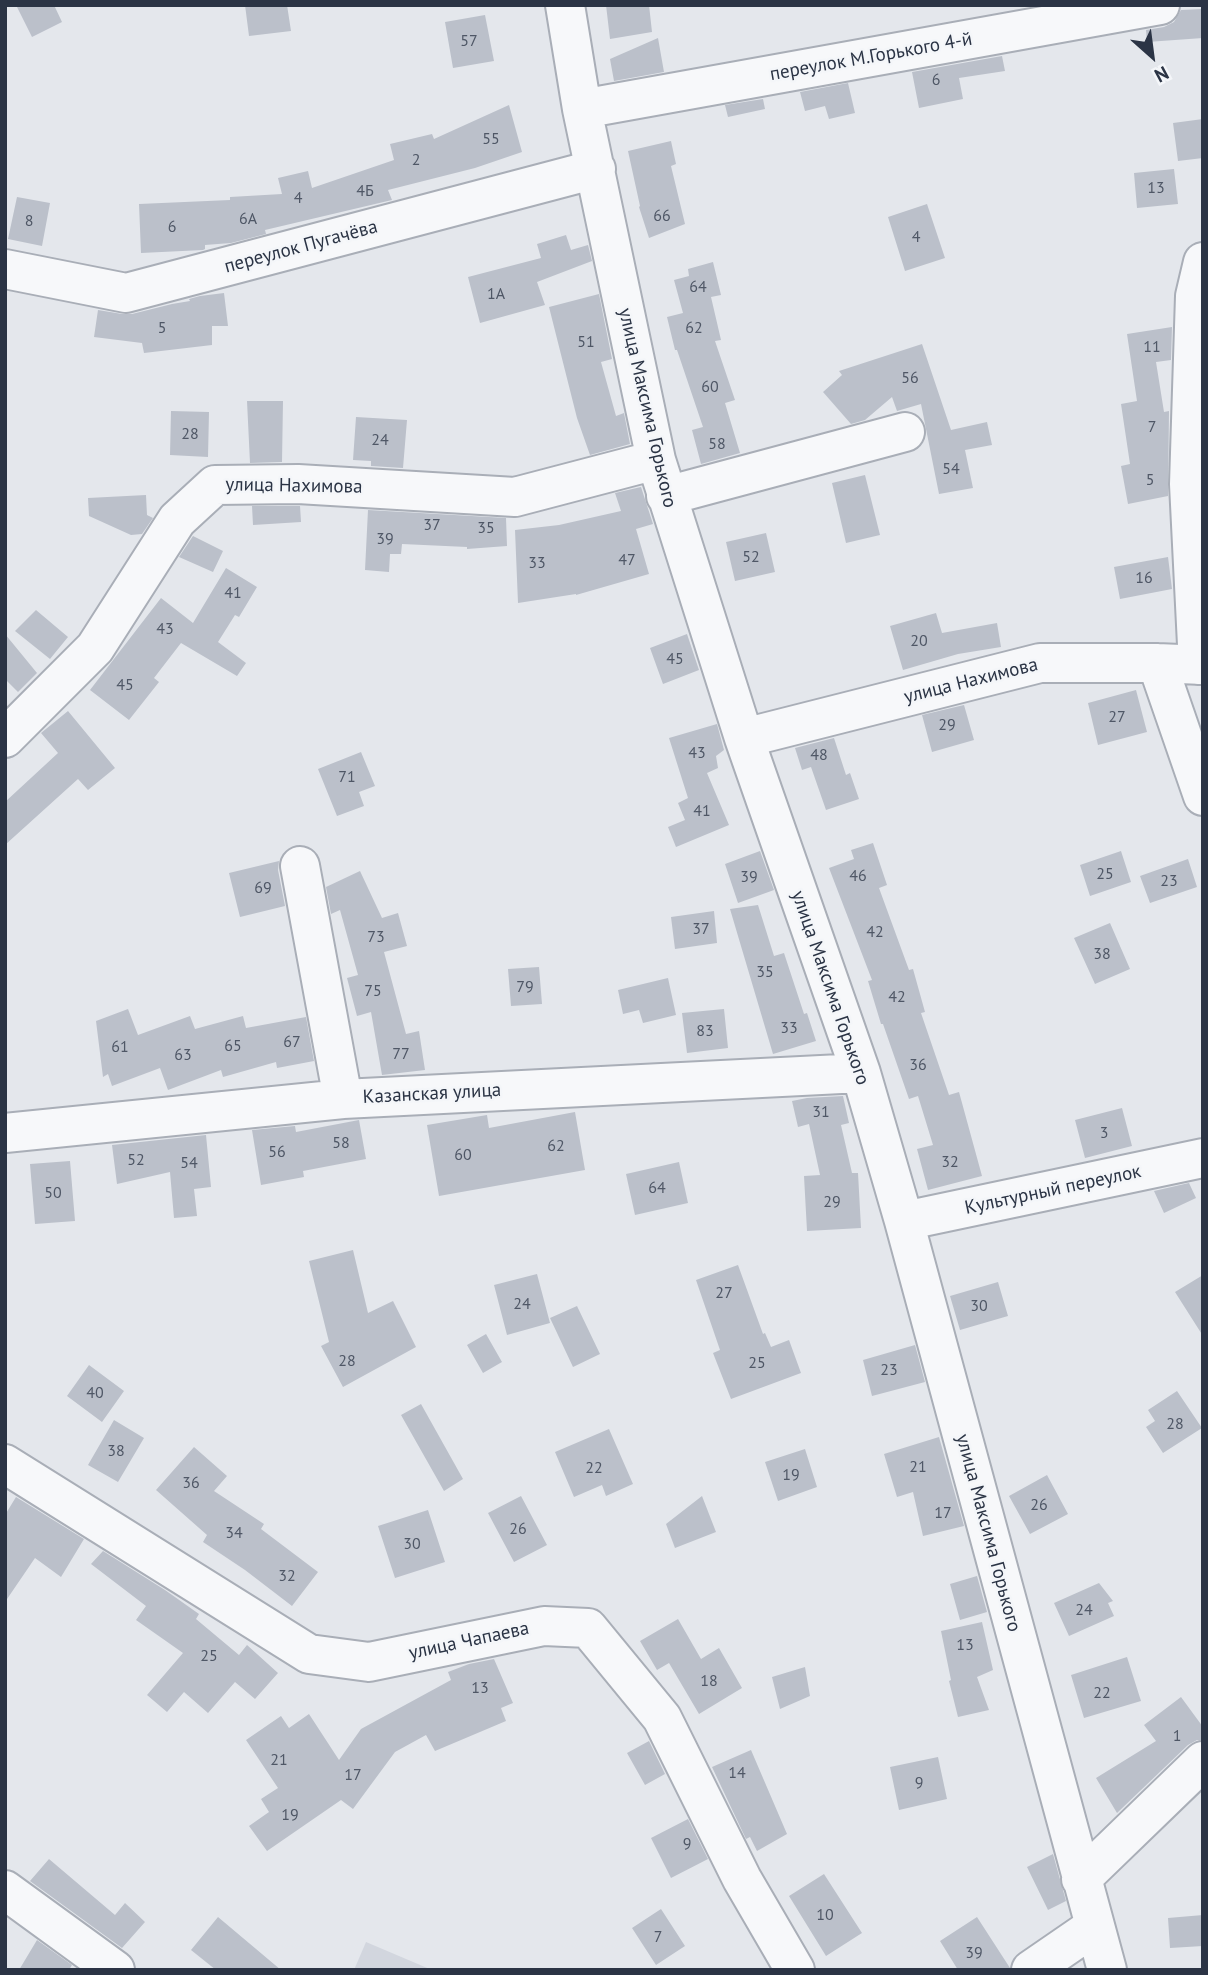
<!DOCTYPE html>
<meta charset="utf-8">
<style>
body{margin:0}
#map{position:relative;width:1208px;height:1975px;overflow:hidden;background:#e4e7ec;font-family:"PT Sans",sans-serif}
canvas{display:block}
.frame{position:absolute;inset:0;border:7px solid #2b3445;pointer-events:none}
.north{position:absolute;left:1117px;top:21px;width:70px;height:70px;-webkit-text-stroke:5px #f4f6f9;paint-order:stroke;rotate:152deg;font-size:19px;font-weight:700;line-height:28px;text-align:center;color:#2b3445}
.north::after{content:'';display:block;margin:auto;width:24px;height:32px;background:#2b3445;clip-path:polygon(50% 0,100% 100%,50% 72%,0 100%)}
</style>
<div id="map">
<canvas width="1208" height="1975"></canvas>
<div class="frame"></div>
<div class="north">N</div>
</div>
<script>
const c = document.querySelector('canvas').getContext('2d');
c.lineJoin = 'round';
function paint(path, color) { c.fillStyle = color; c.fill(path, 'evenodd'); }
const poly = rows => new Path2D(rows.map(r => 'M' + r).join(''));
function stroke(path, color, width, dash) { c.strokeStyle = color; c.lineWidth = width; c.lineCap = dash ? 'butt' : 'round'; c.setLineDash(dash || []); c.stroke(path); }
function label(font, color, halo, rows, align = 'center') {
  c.font = font + ' "PT Sans",sans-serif'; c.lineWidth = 5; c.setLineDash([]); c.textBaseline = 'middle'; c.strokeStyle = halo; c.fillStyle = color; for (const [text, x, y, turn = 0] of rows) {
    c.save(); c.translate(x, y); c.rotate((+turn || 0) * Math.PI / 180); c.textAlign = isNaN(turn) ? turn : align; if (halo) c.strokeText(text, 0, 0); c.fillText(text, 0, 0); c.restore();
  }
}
paint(poly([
 [366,1942,432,1970,354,1970]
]), '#d2d6de');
paint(poly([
 [16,5,54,5,62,22,32,37],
 [245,5,287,5,291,31,249,36],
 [606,5,649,5,652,32,610,39],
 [1203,9,1203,38,1147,42,1146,30,1164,27,1174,22,1181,10],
 [485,15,494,61,453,68,445,22],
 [658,38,664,72,614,81,610,59],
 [1002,56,1005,71,959,78,963,99,919,108,912,72],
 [848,83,855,113,829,119,825,106,805,111,800,92],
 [763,99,765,109,728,117,725,105],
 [509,105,522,152,475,168,388,190,392,200,265,230,266,234,231,243,205,245,205,249,203,250,141,253,139,204,230,200,230,197,282,194,278,178,308,171,312,188,394,160,390,144,432,134,434,139],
 [1203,119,1203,158,1178,161,1173,123],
 [671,141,676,164,671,166,685,224,649,238,639,207,640,206,628,151],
 [1174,169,1178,204,1137,208,1134,173],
 [17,197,50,203,42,246,8,239],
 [927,204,945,258,905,271,888,217],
 [566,235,571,250,588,245,592,261,537,282,545,305,480,323,468,277,541,258,537,244],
 [713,262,721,295,711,297,721,340,715,341,735,400,725,403,740,453,701,464,692,430,703,427,677,350,675,350,667,317,683,313,674,280,689,276,688,269],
 [224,293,228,326,212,326,212,345,144,353,142,343,94,337,98,310,122,314,132,314,172,304,190,301,189,299,200,296],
 [599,294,612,359,601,362,616,416,624,413,630,444,590,455,577,418,549,307],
 [1172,327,1171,360,1156,362,1164,412,1169,411,1168,496,1128,504,1121,466,1130,464,1121,404,1137,401,1127,334],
 [922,344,951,430,987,422,992,445,965,450,973,488,939,494,921,404,897,411,892,397,865,420,851,424,823,392,842,375,839,371],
 [247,401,283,401,282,462,250,463],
 [171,411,209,412,208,457,170,455],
 [356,417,407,420,403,468,371,466,371,461,353,460],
 [865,475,880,535,846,543,832,483],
 [641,487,653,524,636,529,649,574,576,595,576,594,518,603,515,530,559,525,621,511,615,493],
 [146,495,147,515,153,518,142,534,131,535,89,516,88,498],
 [252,506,300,506,301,522,253,525],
 [368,510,506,518,507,546,467,549,467,547,402,544,401,554,390,554,389,572,365,570],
 [766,533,775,572,735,581,726,542],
 [193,536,223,551,213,572,179,557],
 [1168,557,1172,589,1120,599,1114,567],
 [226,568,257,587,239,617,235,615,218,642,246,663,237,676,181,643,154,678,159,682,129,720,90,690,161,598,193,623],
 [36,610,68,637,50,659,15,631],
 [936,613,942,633,997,623,1001,647,958,654,903,670,890,626],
 [5,634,37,673,18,692,5,679],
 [687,634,699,670,663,684,650,648],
 [1136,690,1147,732,1098,745,1088,703],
 [964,705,974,740,932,752,922,715],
 [68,711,115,768,88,790,78,779,5,845,5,802,58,753,41,733],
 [717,724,724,750,716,756,718,768,707,773,729,825,676,847,668,827,685,820,678,803,688,798,669,738],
 [834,738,846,775,850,773,859,799,826,810,811,767,802,770,795,748],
 [361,752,375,786,359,792,364,806,337,816,318,769],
 [873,843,887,885,879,888,909,970,913,969,925,1012,921,1013,949,1095,959,1092,982,1176,928,1190,917,1149,933,1145,918,1096,909,1099,883,1024,881,1024,868,981,872,980,829,868,854,859,851,850],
 [760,851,774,890,738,903,725,864],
 [1121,851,1131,882,1090,896,1080,865],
 [1188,859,1197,887,1150,903,1140,876],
 [279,861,278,870,285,906,240,917,229,873],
 [360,871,382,918,398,913,407,946,384,952,406,1034,419,1031,425,1070,382,1075,371,1012,357,1016,347,978,358,975,340,910,331,914,326,887],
 [758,905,774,956,784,953,804,1014,807,1013,816,1041,773,1054,730,909],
 [714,911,717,943,675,949,671,917],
 [1110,923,1130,969,1095,984,1074,938],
 [539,967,542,1004,511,1006,508,969],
 [668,978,676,1015,643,1023,639,1010,623,1014,618,990],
 [128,1009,138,1035,190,1016,195,1029,243,1016,246,1028,306,1017,314,1061,277,1068,276,1062,223,1077,221,1070,168,1090,160,1068,112,1086,108,1074,103,1077,96,1021],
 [724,1009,728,1048,687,1053,682,1013],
 [843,1096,849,1123,841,1125,852,1173,858,1173,861,1228,807,1231,804,1176,820,1175,809,1124,798,1127,792,1101,807,1098],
 [1122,1108,1132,1146,1085,1158,1075,1120],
 [575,1112,585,1170,439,1196,427,1125,487,1115,489,1128],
 [359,1120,366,1159,303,1171,304,1177,261,1185,252,1130,295,1126,296,1132],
 [206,1135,211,1187,194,1189,197,1216,174,1218,170,1172,117,1184,112,1145],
 [70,1161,75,1221,35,1224,30,1164],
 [679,1162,688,1203,635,1215,626,1174],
 [1189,1183,1196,1198,1164,1213,1154,1191],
 [353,1250,368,1313,393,1301,416,1347,343,1387,321,1346,329,1342,309,1261],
 [738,1265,763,1334,765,1333,771,1347,789,1340,801,1373,731,1399,713,1353,720,1350,696,1280],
 [537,1274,550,1323,507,1335,494,1285],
 [1203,1275,1203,1336,1175,1292],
 [998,1282,1008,1316,960,1330,950,1296],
 [577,1306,600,1354,573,1367,550,1318],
 [486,1334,502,1362,483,1373,467,1345],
 [915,1345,925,1382,872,1396,863,1360],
 [89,1365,124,1391,102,1422,67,1396],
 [1177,1391,1202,1428,1163,1453,1146,1427,1155,1421,1148,1410],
 [421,1404,463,1479,444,1491,401,1415],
 [114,1420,144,1438,118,1482,88,1465],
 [609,1429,633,1484,606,1496,602,1485,574,1497,555,1452],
 [939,1437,964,1526,923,1536,913,1492,897,1497,884,1454],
 [194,1447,227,1476,214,1491,264,1524,261,1529,318,1572,292,1606,245,1570,203,1542,207,1535,156,1490],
 [805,1449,817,1487,778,1501,765,1462],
 [1047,1475,1068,1514,1030,1534,1009,1496],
 [521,1496,547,1545,514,1562,488,1513],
 [702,1496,716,1532,675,1548,666,1524],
 [16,1497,84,1539,61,1577,35,1558,5,1602,5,1515],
 [428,1510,445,1562,395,1578,378,1526],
 [103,1551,165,1590,199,1614,196,1619,239,1655,247,1645,278,1673,255,1699,235,1682,208,1713,184,1692,167,1712,147,1695,183,1653,136,1620,146,1606,91,1564],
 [977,1576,987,1612,960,1620,950,1584],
 [1099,1583,1113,1601,1108,1603,1114,1616,1069,1636,1054,1603],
 [678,1619,701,1659,719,1648,742,1688,699,1714,669,1663,657,1670,640,1641],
 [982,1622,993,1670,977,1677,989,1710,958,1717,949,1681,951,1680,941,1631],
 [1127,1657,1141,1701,1084,1718,1071,1675],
 [494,1659,513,1703,501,1708,506,1721,435,1751,426,1735,395,1752,353,1809,341,1800,267,1851,249,1826,269,1812,261,1799,278,1788,246,1740,281,1716,289,1728,309,1714,339,1760,361,1729,451,1680,448,1672,469,1664],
 [805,1667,810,1696,780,1709,772,1677],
 [1181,1697,1203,1727,1203,1740,1197,1740,1188,1745,1117,1813,1096,1778,1156,1741,1144,1725],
 [649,1741,665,1774,645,1785,627,1753],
 [751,1750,787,1834,757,1851,750,1837,746,1839,712,1767],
 [938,1757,947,1799,899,1810,890,1767],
 [688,1819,708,1859,671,1878,651,1838],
 [1053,1854,1066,1901,1048,1910,1027,1867],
 [49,1859,115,1915,125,1903,145,1922,122,1948,30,1881],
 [824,1874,862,1933,826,1956,789,1896],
 [661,1909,685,1946,656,1965,632,1928],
 [1203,1915,1203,1946,1170,1948,1168,1918],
 [218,1917,281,1970,216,1970,191,1950],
 [977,1917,1010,1968,1009,1970,958,1970,940,1941],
 [37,1940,72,1965,69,1970,19,1970]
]), '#bbc0ca');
const minor = poly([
 [565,5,582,109,656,460,744,738,861,1073,904,1221,1107,1970],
 [582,109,1160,5],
 [5,269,126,293,596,169],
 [666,496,905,432],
 [1157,663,1203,796],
 [1198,665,1189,484,1195,296,1203,262],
 [5,738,95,648,177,520,215,485,298,484,515,497,656,460],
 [744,738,1040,663,1157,663,1203,665],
 [300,866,343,1099],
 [5,1133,343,1099,861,1073],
 [904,1221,1203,1158],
 [5,1464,309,1654,369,1662,544,1626,588,1628,662,1718,742,1879,795,1970],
 [1081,1879,1203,1761],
 [5,1890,115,1970],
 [1031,1970,1095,1926]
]);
stroke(minor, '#a9aeb7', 42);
stroke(minor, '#f7f8fa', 38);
label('16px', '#4f5766', null, [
 ["57",469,41],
 ["6",936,80],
 ["55",491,139],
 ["2",416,160],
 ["13",1156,188],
 ["4Б",365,191],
 ["4",298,198],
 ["66",662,216],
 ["6А",248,219],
 ["8",29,221],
 ["6",172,227],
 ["4",916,237],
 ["64",698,287],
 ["1А",496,294],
 ["5",162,328],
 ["62",694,328],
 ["51",586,342],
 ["11",1152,347],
 ["56",910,378],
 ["60",710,387],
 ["7",1152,427],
 ["28",190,434],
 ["24",380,440],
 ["58",717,444],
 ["54",951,469],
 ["5",1150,480],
 ["37",432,525],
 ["35",486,528],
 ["39",385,539],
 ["52",751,557],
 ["47",627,560],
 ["33",537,563],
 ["16",1144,578],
 ["41",233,593],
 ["43",165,629],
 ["20",919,641],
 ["45",675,659],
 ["45",125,685],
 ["27",1117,717],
 ["29",947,725],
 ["43",697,753],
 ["48",819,755],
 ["71",347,777],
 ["41",702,811],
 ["25",1105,874],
 ["46",858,876],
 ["39",749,877],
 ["23",1169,881],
 ["69",263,888],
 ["37",701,929],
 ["42",875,932],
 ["73",376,937],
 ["38",1102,954],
 ["35",765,972],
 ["79",525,987],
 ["75",373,991],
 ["42",897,997],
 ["33",789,1028],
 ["83",705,1031],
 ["67",292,1042],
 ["65",233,1046],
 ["61",120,1047],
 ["77",401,1054],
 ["63",183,1055],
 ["36",918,1065],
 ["31",821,1112],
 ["3",1104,1133],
 ["58",341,1143],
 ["62",556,1146],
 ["56",277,1152],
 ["60",463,1155],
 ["52",136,1160],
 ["32",950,1162],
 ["54",189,1163],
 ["64",657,1188],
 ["50",53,1193],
 ["29",832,1202],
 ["27",724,1293],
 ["24",522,1304],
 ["30",979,1306],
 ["28",347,1361],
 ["25",757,1363],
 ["23",889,1370],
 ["40",95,1393],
 ["28",1175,1424],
 ["38",116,1451],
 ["21",918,1467],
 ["22",594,1468],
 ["19",791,1475],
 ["36",191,1483],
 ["26",1039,1505],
 ["17",943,1513],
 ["26",518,1529],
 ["34",234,1533],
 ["30",412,1544],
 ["32",287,1576],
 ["24",1084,1610],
 ["13",965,1645],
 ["25",209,1656],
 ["18",709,1681],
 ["13",480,1688],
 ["22",1102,1693],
 ["1",1177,1736],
 ["21",279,1760],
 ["14",737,1773],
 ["17",353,1775],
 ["9",919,1783],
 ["19",290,1815],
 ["9",687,1844],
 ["10",825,1915],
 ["7",658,1937],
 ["39",974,1953]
]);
label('19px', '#2b3445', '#f4f6f9', [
 ["переулок М.Горького 4-й",871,57,-10],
 ["переулок Пугачёва",301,247,-15],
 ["улица Максима Горького",647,408,77],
 ["улица Нахимова",294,486,1],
 ["улица Нахимова",971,681,-14],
 ["улица Максима Горького",830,988,71],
 ["Казанская улица",432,1094,-3],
 ["Культурный переулок",1053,1190,-12],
 ["улица Максима Горького",988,1533,75],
 ["улица Чапаева",469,1641,-12]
]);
</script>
